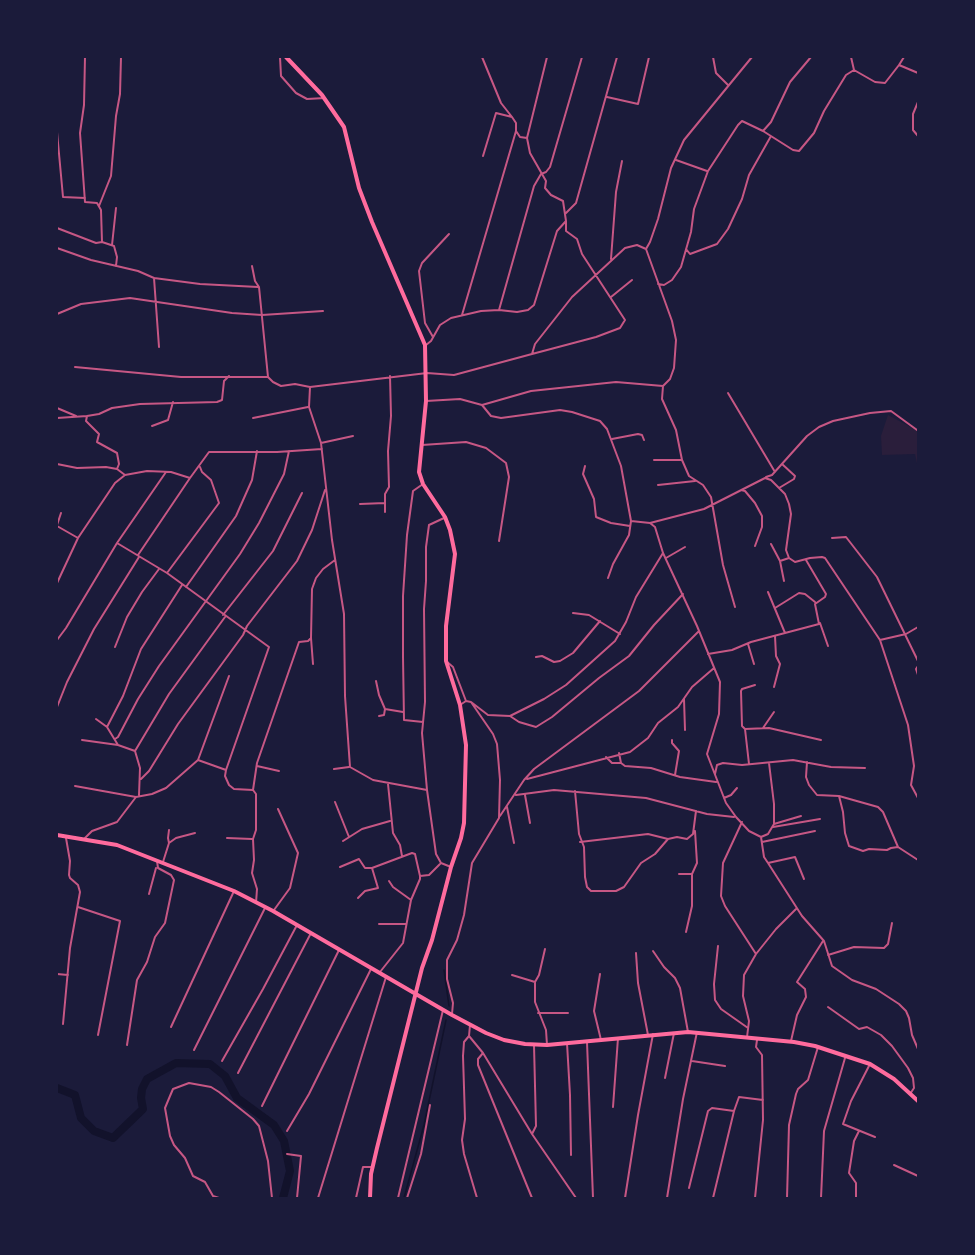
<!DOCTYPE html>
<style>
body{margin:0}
#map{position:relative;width:975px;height:1255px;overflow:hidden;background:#1b1b3a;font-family:"Exo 2",sans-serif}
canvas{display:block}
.frame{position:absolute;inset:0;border:58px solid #1b1b3a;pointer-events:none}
</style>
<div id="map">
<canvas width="975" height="1255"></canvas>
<div class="frame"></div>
</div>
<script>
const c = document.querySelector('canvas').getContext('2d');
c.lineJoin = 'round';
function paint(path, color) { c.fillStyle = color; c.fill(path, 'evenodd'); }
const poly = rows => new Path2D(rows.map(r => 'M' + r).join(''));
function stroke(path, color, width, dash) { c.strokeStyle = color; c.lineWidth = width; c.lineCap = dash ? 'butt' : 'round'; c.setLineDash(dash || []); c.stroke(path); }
paint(poly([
 [888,415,918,431,918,468,915,454,882,455,881,436]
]), '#2a1e3b');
stroke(poly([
 [444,970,449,1006],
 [404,1198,424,1125,446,1020]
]), '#12122b', 1.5);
stroke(poly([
 [57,1088,75,1095,81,1118,94,1131,113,1138,143,1109,141,1098,142,1089,147,1079,176,1063,210,1064,225,1076,237,1098,274,1125,284,1141,290,1171,283,1198]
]), '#12122b', 8);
stroke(poly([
 [85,57,84,105,80,133,85,202,97,203,101,210,102,242,114,246,117,257,116,266],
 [280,57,281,76,296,93,307,99,325,98],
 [482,57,501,103,512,117],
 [713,57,716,73,728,85],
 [851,57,854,70,875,82,885,83,899,65,918,73],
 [899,65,904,57],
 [607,97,638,104,649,57],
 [918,102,913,114,913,130,918,136],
 [763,131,793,150,799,151,814,133,824,111,846,75,854,70],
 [57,132,63,197,85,198],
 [483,156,496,113,512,117,516,123,516,131,520,137,527,138],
 [676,160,707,171],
 [99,206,111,176,116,116,120,94,121,57],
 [565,214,576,203,617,57],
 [57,228,96,243,102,242],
 [112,245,116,208],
 [57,248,91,260,138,271,154,278,159,347],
 [646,249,650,242,658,219,671,168,684,140,752,57],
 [686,249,690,254,717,244,728,229,742,199,749,175,771,136],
 [611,259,616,192,622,161],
 [252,266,255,281,259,287,268,377,273,382,281,386,295,384,310,387,427,373,454,375,532,354,535,344,572,297,625,248,637,245,646,249,672,321,676,340,674,368,670,379,663,386,662,399,676,430,682,460,689,476,703,485,711,497,723,565,735,607],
 [154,278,200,284,258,287],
 [658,284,664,285,672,280,681,267,691,232,694,209,708,171,738,125,742,121,763,131,771,122,790,82,811,57],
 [611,297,632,280],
 [499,310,517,312,528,310,534,305,557,231,566,221,563,201,551,195,545,188,546,181,530,153,527,138,547,57],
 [57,314,81,304,130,298,232,313,262,315,323,311],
 [462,315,516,131],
 [433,337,425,323,419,271,422,263,449,234],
 [426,345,431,341,440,325,451,318,481,311,499,310,534,186,541,174,546,172,550,167,582,57],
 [532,354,596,337,620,328,625,320,582,254,577,239,566,231,566,221],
 [75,367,181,377,267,377],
 [310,387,309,407,321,443,332,540,344,614,345,696,350,767,373,780,427,790,436,854,441,863,451,867],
 [728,393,775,472],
 [426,401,460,399,482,405,491,416,501,418,560,410,572,412,600,421,607,429,621,466,631,521,650,523,655,527,663,553,697,626,720,682,719,714,707,754,726,803,736,817,749,831,761,837,764,857,768,863,802,916,824,941,832,966,852,980,876,989,899,1004,906,1011,909,1018,912,1035,918,1049],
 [482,405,531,391,616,382,663,386],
 [57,408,76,416],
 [57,418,87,416],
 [253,418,308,407],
 [152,426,168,420,173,402],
 [918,428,918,458],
 [612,439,638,434,642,435,644,440],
 [321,443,353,436],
 [422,445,466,442,486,448,506,463,509,477,499,541],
 [654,460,682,460],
 [57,464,77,468,106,467,117,469,125,475],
 [585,466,583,474,594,499,596,517,611,523,630,526],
 [117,469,119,464,117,453,97,442,99,434,86,421,87,416,99,414,112,408,140,404,217,402,222,400,224,381,229,376],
 [766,477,772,475,807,436,819,427,833,421,870,413,891,411,917,430],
 [658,485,695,481],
 [779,488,794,479,795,476,782,464],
 [741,490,745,491,755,503,762,516,762,527,755,546],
 [360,504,385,503],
 [385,512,385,494,389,487,388,451,391,416,390,376],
 [650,523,704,509,765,478,771,480,785,494,789,504,791,514,786,550,789,558,795,562,810,558,822,557,825,558,880,640],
 [57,525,61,513],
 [57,526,78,538],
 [832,538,846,537,877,577,918,661],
 [117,543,167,573,269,647,226,770,225,776,229,785,234,789,253,790],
 [771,544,780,561],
 [138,555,190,478],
 [666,558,685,547],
 [167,573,219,503,211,480,202,472,200,467],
 [608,578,613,564,629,535,631,521],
 [784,581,780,561,789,558],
 [57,583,78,538,115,483,125,475,147,471,171,472,190,478,209,452,277,452,322,449],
 [186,587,236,516,252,480,257,451],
 [768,592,785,633],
 [775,608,799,593,805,594,815,602],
 [573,613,589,615,620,634],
 [223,615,273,551,302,493],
 [820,623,828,646],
 [918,627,906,634,880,640,908,725,914,766,911,785,918,798],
 [311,638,313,664],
 [57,640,66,628,117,543,166,472],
 [748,644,754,664],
 [115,647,127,617,142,592,159,569],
 [708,654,732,650,751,642,819,624,815,604,825,597,826,594,806,560],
 [536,657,542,656,554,662,560,661,573,653,600,621],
 [446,661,453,667,466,701],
 [918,666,916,669,918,675],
 [376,681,379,695,385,709,403,712],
 [774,687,780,664,776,656,775,636],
 [684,699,685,730],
 [471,702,488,715,510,716,519,722,536,727,552,717,599,678,629,656,654,625,683,594],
 [57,707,67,682,94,629,139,557],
 [379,716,384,715,385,709],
 [510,716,544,699,566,685,615,641,626,622,636,597,663,553],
 [96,719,107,727,118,745,135,751,140,768,139,795],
 [423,722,404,720,403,657,403,596,407,535,413,491,423,484],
 [107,727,123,696,141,649,182,585],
 [763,728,774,712],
 [745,729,742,726,741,691,742,689,755,685],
 [115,739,118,737,138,699,159,666,240,554,259,523,284,474,289,451],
 [82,740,118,745],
 [672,740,672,743,679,751,675,775],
 [135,751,169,694,225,617],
 [619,753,621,763,625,766,651,768,680,777,716,782],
 [606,757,612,763,621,763],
 [198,760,226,770],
 [807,762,806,777,809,785,817,795,839,796,878,807,883,812,898,847,918,860],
 [749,764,745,729,769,728,821,740],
 [257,766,279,771],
 [334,769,349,767],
 [715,774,717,765,723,763,742,765,793,760,831,767,865,768],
 [141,779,149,771,178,724,243,635,247,626,297,561,312,530,325,490],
 [527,779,630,752,648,738,658,723,678,707,692,687,714,668],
 [388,784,393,833,400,845,402,856],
 [75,786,136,797],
 [427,790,422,733,425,702,424,609,426,581,426,547,429,525,444,518],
 [575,791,579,834,584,847,585,877,587,887,591,891,616,891,624,887,641,863,655,854,668,839],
 [516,795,554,790,646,798,707,814,734,817],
 [525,795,530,823],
 [839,796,843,812,845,833,849,846,863,851,869,849,887,850,891,848,898,847],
 [724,798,731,795,737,788],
 [335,802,349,837],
 [507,807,514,843],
 [500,816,524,780,534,769,639,691,699,631],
 [742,822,723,863,721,896,725,906,756,954],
 [774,824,801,816],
 [773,827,820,819],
 [761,837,768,834,774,824,774,804,769,763],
 [85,838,92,831,117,822,136,797,152,794,166,788,198,760,229,676],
 [227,838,252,839],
 [343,841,362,829,390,821],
 [580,842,648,834,668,839,677,837,687,839,693,834,696,811],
 [762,842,815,831],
 [169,843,176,838,195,833],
 [163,862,169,843,168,838,169,830],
 [768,863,795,857,804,879],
 [340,867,359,859,365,868,372,868,412,853,415,854,420,876,429,875,440,864],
 [679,874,692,874],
 [389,881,393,887,411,900],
 [149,894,156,868],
 [358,898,365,891,378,888,372,868],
 [256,903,257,889,252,873,254,860,253,839,256,830,256,794,253,790,257,763,299,642,308,641,311,638,312,589,316,578,323,569,335,560],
 [78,907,120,921,98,1035],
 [274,910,290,888,298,853,278,809],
 [379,924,406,924],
 [686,932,692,906,692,874,697,863,695,831],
 [718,946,714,984,715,1000,721,1009,748,1028],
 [653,951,664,967,675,978,680,988,688,1032],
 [636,953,638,983,648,1035],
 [828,955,854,947,884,948,888,944,892,923],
 [380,972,403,943,411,900,420,879,420,876],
 [57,974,68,975],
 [600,974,594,1011,601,1040],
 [512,975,535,982,535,1002,546,1030,547,1045],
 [535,982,539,975,545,949],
 [828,1007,859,1029,867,1027,881,1035,892,1046,908,1068,913,1078,914,1088,910,1094],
 [538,1013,568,1013],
 [452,1014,453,1003,447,979,447,960,457,940,464,915,472,863,499,818,500,780,497,744,493,734,471,702,466,701,460,705],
 [63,1024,70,948,80,892,78,885,70,878,69,875,70,861,66,838],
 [470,1025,469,1036,464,1042,463,1056,465,1119,462,1140,464,1154,477,1198],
 [171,1027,234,891],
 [469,1036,483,1053,532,1134,576,1198],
 [747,1037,749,1021,743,996,744,975,756,954,776,929,796,909],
 [791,1041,797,1015,806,997,805,989,797,982,823,941],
 [587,1042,593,1198],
 [567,1043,570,1095,571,1155],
 [127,1045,137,980,147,962,155,937,165,923,174,880,171,875,158,868,157,861],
 [194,1050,265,908],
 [483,1053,478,1059,478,1065,532,1198],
 [222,1061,263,989,297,925],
 [692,1061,725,1066],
 [870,1064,851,1101,843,1124,875,1137],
 [238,1073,311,933],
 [665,1078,674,1033],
 [262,1106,339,950],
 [613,1107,618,1038],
 [287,1131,309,1094,371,969],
 [532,1134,536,1126,534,1045],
 [287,1154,301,1156,297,1198],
 [894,1165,918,1176],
 [689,1188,708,1111,712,1108,734,1111],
 [219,1198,213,1196,205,1182,193,1176,185,1158,174,1145,170,1136,165,1108,170,1096,173,1089,189,1083,211,1087,219,1092,253,1119,259,1126,268,1161,272,1198],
 [318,1198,386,977],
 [356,1198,363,1167,373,1167],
 [398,1198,443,1010],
 [407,1198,421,1154,430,1105],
 [625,1198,638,1115,653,1034],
 [667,1198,683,1099,697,1032],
 [713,1198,734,1111,739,1097,763,1100],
 [755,1198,763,1120,762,1055,756,1047,757,1040],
 [787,1198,789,1125,796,1094,798,1089,808,1080,818,1047],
 [821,1198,824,1131,845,1058],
 [856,1198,856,1183,849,1173,854,1141,859,1131]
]), '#c65784', 2);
stroke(poly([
 [286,57,322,95,344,127,359,188,372,222,425,345,426,401,419,472,423,484,445,517,450,530,455,554,446,626,446,661,460,705,466,745,464,823,461,838,451,867,432,940,422,968,377,1148,371,1174,370,1198],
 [57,835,117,845,234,891,273,911,452,1015,486,1033,504,1040,525,1044,547,1045,688,1032,794,1042,815,1046,870,1064,894,1079,918,1101]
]), '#ff6b9d', 4);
</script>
